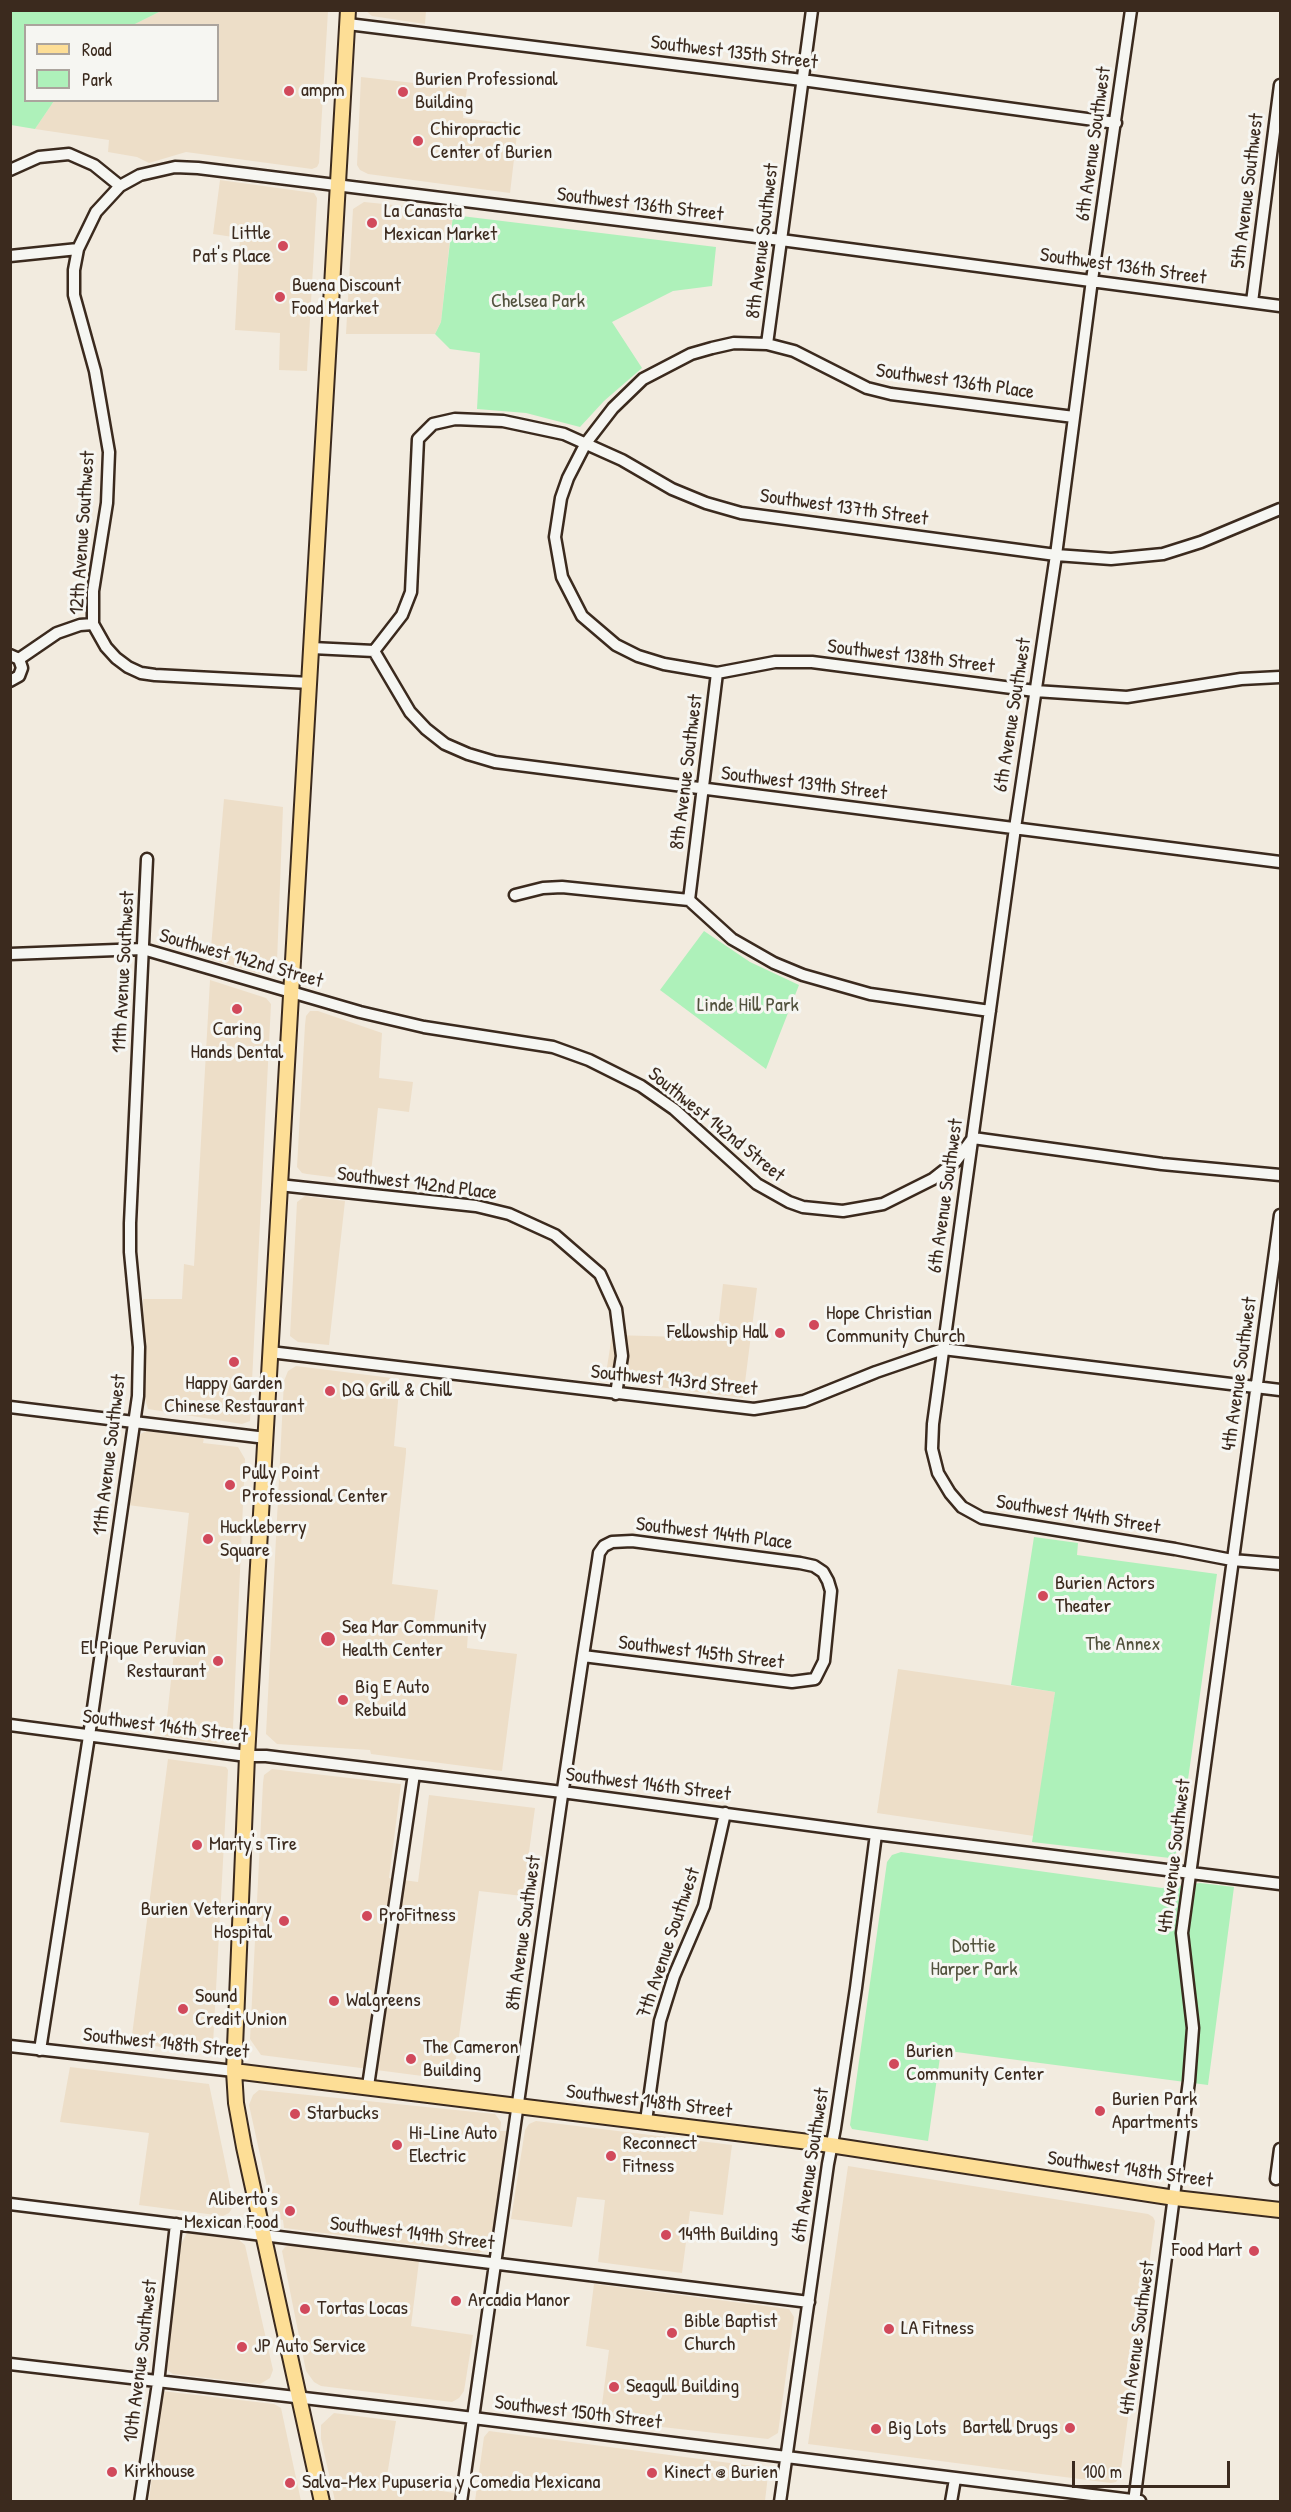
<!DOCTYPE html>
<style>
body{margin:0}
#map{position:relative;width:1291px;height:2512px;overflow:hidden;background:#f2ebdf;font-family:"Patrick Hand",sans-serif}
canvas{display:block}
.frame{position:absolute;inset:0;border:12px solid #3b2a1e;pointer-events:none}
.legend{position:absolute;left:24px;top:24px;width:195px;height:78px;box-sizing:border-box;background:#f6f6f2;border:2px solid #aba49d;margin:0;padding:8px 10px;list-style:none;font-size:18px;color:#3b2a1e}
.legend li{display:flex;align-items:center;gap:12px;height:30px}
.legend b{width:30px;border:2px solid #aba49d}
.scale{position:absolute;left:1072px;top:2461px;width:158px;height:27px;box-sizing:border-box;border:3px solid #3b2a1e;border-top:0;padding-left:8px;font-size:18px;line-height:21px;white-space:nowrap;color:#3b2a1e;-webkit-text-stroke:4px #f6f6f2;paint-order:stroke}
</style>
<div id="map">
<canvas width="1291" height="2512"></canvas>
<div class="frame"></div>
<ul class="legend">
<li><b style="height:8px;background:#fdde96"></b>Road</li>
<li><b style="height:16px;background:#aef1ba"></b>Park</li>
</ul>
<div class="scale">100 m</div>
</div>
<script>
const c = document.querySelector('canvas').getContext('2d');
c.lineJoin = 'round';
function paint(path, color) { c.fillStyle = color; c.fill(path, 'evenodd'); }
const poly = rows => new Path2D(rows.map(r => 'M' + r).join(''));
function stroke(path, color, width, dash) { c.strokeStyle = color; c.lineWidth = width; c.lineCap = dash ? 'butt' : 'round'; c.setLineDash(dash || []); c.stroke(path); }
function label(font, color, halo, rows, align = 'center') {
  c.font = font + ' "Patrick Hand",sans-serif'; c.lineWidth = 6; c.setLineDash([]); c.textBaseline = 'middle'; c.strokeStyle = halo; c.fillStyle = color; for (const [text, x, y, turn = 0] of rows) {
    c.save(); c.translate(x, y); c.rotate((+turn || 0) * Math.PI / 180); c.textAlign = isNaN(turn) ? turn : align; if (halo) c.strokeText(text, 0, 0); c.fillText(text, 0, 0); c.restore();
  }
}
paint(poly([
 [161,11,328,11,319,163,317,167,312,169,186,152,149,163,137,157,108,152,109,140,35,129,54,101,218,100,218,26,133,25],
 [366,11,426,11,425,24,372,16],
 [361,77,467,89,463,118,518,125,510,193,368,174,360,170,357,165],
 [220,180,314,193,317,198,307,371,279,370,280,333,235,330,240,238,213,234],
 [364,202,453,211,441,322,435,334,346,334,353,209],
 [224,799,283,807,277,962,270,970,261,974,210,959],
 [210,980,266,998,271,1004,250,1421,242,1424,148,1409,145,1399,143,1299,182,1299,184,1264,194,1266],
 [310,1011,318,1011,382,1033,379,1078,413,1082,409,1112,378,1108,370,1182,307,1174,302,1173,297,1167,305,1025,306,1016],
 [305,1196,345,1201,329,1345,298,1342,290,1336,297,1202],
 [723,1284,757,1288,743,1398,605,1380,612,1335,717,1338],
 [296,1366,400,1379,394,1446,406,1448,406,1453,392,1584,438,1590,433,1629,468,1633,467,1648,517,1654,502,1771,371,1754,370,1750,277,1744,266,1734,284,1381,288,1371],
 [146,1431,204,1438,203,1443,238,1447,245,1459,233,1728,225,1739,216,1743,165,1736,189,1513,128,1505,137,1436],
 [898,1669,1055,1692,1034,1836,877,1813],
 [168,1759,226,1767,228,1770,213,2044,208,2053,131,2043],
 [272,1769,401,1784,389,1878,418,1882,429,1795,535,1808,523,1896,479,1891,453,2080,261,2055,250,2039,263,1783,264,1775],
 [70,2067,209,2084,234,2205,229,2213,223,2216,139,2205,149,2133,60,2122],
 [259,2090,495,2114,501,2122,500,2131,507,2131,493,2238,488,2248,479,2253,284,2228,283,2220,274,2218,249,2105,253,2095],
 [536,2121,732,2145,723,2215,690,2211,682,2273,598,2262,605,2200,577,2197,572,2227,511,2219,525,2130,529,2124],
 [848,2166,1148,2214,1153,2217,1155,2221,1120,2476,1116,2482,1111,2483,808,2444],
 [187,2233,239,2240,245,2245,273,2370,270,2378,260,2384,173,2374,164,2368,181,2244],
 [294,2244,419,2261,411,2326,473,2335,464,2391,459,2398,452,2402,321,2386,314,2382,306,2371,282,2251,285,2247],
 [594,2284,789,2309,794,2317,778,2433,768,2439,600,2420,609,2350,586,2346],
 [162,2391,274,2404,281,2408,301,2501,149,2501],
 [334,2413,396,2421,386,2482,454,2493,453,2501,335,2501,321,2439,321,2425],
 [489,2431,760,2467,768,2475,765,2501,475,2501,484,2437]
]), '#eddec8');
paint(poly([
 [10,11,11,10,161,11,133,25,26,26,26,100,54,101,35,129,11,125],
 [453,215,716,247,712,286,673,291,612,322,642,368,604,401,580,427,526,413,477,409,480,353,450,349,435,334,441,322],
 [704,931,750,962,799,985,766,1069,660,990],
 [1034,1537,1078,1543,1077,1555,1217,1574,1179,1843,1176,1853,1170,1858,1032,1842,1055,1692,1011,1685],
 [901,1852,1162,1888,1200,1883,1234,1887,1208,2085,941,2050,928,2141,852,2129,850,2125,887,1862,892,1855]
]), '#aef1ba');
const minor = poly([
 [812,10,767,344,734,343,712,348,691,354,643,379,613,408,586,443,568,478,561,498,555,537,562,577,582,616,616,645,638,656,664,664,717,673,775,662,812,662,1035,691,1127,697,1241,679,1280,677],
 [1131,10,1092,280,1056,555,1015,828,933,1424,932,1449,938,1473,950,1493,962,1507,982,1518,1175,1549,1232,1560,1280,1564],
 [348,24,802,80,1116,123],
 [10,170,39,157,69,154,94,165,120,186],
 [10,256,78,249],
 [1252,302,1280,85],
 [767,344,794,351,867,388,891,394,1074,417],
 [312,648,374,651,402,615,411,592,418,439,433,424,455,419,503,421,564,434,622,460,672,489,706,503,741,513,1056,555,1111,559,1163,554,1201,542,1280,509],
 [374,651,410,712,426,729,445,744,468,754,495,762,1280,862],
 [10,655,19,659,22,668,19,676,10,681],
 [19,659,57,633,80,625,93,624],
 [310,683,155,675,141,673,128,667,116,658,106,647,93,624,93,591,107,503,109,452,95,371,74,295,74,270,78,249,96,212,120,186,140,175,175,167,198,168,781,240,1280,306],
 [515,895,543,888,562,887,689,900,732,939,774,963,803,975,870,994,990,1011],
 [689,900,717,673],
 [10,954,143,949,360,1012,424,1027,553,1047,589,1060,641,1086,674,1109,757,1184,789,1202,803,1207,843,1211,883,1204,933,1179,956,1161,973,1138,1162,1164,1280,1175],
 [279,1185,476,1206,509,1214,555,1235,600,1274,616,1309,622,1356,616,1394],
 [270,1352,754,1409,804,1401,876,1372,943,1349,1280,1390],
 [10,1407,266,1438],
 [10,1725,247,1756,266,1756,562,1792,876,1834,1280,1884],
 [10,2046,234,2071],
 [40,2050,89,1736,138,1396,139,1347,130,1252,130,1223,147,859],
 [368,2086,414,1774],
 [646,2121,660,2021,674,1976,704,1906,725,1813],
 [1276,2179,1280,2149],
 [10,2204,809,2302],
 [10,2364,425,2412,1140,2501],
 [140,2502,158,2383,176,2224],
 [461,2502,561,1802,565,1776,583,1656,598,1560,599,1553,604,1546,612,1542,632,1541,800,1563,814,1566,823,1572,828,1581,831,1591,824,1661,815,1679,792,1682,583,1656],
 [780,2502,828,2164,835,2128,856,1988,876,1834],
 [951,2502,955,2479],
 [1134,2502,1189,2081,1193,2028,1182,1933,1280,1215]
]);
const major = poly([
 [234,2071,817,2143,1175,2198,1280,2210],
 [322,2502,244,2147,236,2103,234,2071,247,1756,348,10]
]);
stroke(minor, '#3b2a1e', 15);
stroke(major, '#3b2a1e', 18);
stroke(minor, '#f6f6f2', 10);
stroke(major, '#fdde96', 14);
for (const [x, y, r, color] of [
 [289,91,6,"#d1495b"],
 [403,92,6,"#d1495b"],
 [418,141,6,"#d1495b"],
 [372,223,6,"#d1495b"],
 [283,246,6,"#d1495b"],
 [280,297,6,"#d1495b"],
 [237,1009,6,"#d1495b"],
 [814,1325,6,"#d1495b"],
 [780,1333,6,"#d1495b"],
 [234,1362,6,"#d1495b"],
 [330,1391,6,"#d1495b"],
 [230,1485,6,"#d1495b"],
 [208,1539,6,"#d1495b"],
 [1043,1596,6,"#d1495b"],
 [328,1639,8,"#d1495b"],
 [218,1661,6,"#d1495b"],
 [343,1700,6,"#d1495b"],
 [197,1845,6,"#d1495b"],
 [367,1916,6,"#d1495b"],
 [284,1921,6,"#d1495b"],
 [334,2001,6,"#d1495b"],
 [183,2009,6,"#d1495b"],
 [411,2059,6,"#d1495b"],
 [894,2064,6,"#d1495b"],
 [1100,2111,6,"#d1495b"],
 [295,2114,6,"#d1495b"],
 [397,2145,6,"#d1495b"],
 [611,2156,6,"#d1495b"],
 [290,2211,6,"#d1495b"],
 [666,2235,6,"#d1495b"],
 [1254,2251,6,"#d1495b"],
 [456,2301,6,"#d1495b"],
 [305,2309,6,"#d1495b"],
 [889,2329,6,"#d1495b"],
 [672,2333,6,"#d1495b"],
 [242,2347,6,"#d1495b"],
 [614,2387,6,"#d1495b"],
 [1070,2428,6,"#d1495b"],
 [876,2429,6,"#d1495b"],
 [112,2472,6,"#d1495b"],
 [652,2473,6,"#d1495b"],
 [290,2483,6,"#d1495b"]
]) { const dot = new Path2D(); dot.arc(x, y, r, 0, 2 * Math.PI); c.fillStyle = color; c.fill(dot); stroke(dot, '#f6f6f2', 2); }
label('20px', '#3b2a1e', '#f6f6f2', [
 ["Southwest 135th Street",734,53,7],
 ["6th Avenue Southwest",1094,144,-82],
 ["5th Avenue Southwest",1248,191,-83],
 ["Southwest 136th Street",640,205,7],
 ["8th Avenue Southwest",763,241,-83],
 ["Southwest 136th Street",1123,267,8],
 ["Southwest 136th Place",955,382,8],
 ["Southwest 137th Street",844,508,8],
 ["12th Avenue Southwest",83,533,-86],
 ["Southwest 138th Street",911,657,7],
 ["6th Avenue Southwest",1013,715,-81],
 ["8th Avenue Southwest",687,772,-83],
 ["Southwest 139th Street",804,784,7],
 ["Southwest 142nd Street",241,959,16],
 ["11th Avenue Southwest",124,972,-87],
 ["Southwest 142nd Street",716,1125,39],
 ["Southwest 142nd Place",417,1184,7],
 ["6th Avenue Southwest",946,1196,-82],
 ["4th Avenue Southwest",1240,1374,-82],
 ["Southwest 143rd Street",674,1381,6],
 ["11th Avenue Southwest",110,1455,-83],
 ["Southwest 144th Street",1078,1515,9],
 ["Southwest 144th Place",714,1534,7],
 ["Southwest 145th Street",701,1653,7],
 ["Southwest 146th Street",165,1727,7],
 ["Southwest 146th Street",648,1785,7],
 ["4th Avenue Southwest",1175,1856,-83],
 ["8th Avenue Southwest",524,1933,-82],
 ["7th Avenue Southwest",669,1943,-71],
 ["Southwest 148th Street",166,2044,6],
 ["Southwest 148th Street",649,2102,7],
 ["6th Avenue Southwest",811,2165,-81],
 ["Southwest 148th Street",1130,2170,8],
 ["Southwest 149th Street",412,2234,7],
 ["4th Avenue Southwest",1138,2338,-82],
 ["10th Avenue Southwest",141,2361,-83],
 ["Southwest 150th Street",578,2413,7]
]);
label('20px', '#3b2a1e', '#f6f6f2', [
 ["Burien Professional",415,80],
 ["Building",415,103],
 ["ampm",301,91],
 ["Chiropractic",430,130],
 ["Center of Burien",430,153],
 ["La Canasta",384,212],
 ["Mexican Market",384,235],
 ["Little",271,234,"right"],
 ["Pat's Place",271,257,"right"],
 ["Buena Discount",292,286],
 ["Food Market",292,309],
 ["Caring",237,1030,"center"],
 ["Hands Dental",237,1053,"center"],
 ["Hope Christian",826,1314],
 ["Community Church",826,1337],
 ["Fellowship Hall",768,1333,"right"],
 ["Happy Garden",234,1384,"center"],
 ["Chinese Restaurant",234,1407,"center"],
 ["DQ Grill & Chill",342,1391],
 ["Pully Point",242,1474],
 ["Professional Center",242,1497],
 ["Huckleberry",220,1528],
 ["Square",220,1551],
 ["Burien Actors",1055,1584],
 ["Theater",1055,1607],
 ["Sea Mar Community",342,1628],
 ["Health Center",342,1651],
 ["El Pique Peruvian",206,1649,"right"],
 ["Restaurant",206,1672,"right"],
 ["Big E Auto",355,1688],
 ["Rebuild",355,1711],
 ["Marty's Tire",209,1845],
 ["Burien Veterinary",272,1910,"right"],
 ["Hospital",272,1933,"right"],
 ["ProFitness",379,1916],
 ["Sound",195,1997],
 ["Credit Union",195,2020],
 ["Walgreens",346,2001],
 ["The Cameron",423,2048],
 ["Building",423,2071],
 ["Burien",906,2052],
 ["Community Center",906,2075],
 ["Burien Park",1112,2100],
 ["Apartments",1112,2123],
 ["Starbucks",307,2114],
 ["Hi-Line Auto",409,2134],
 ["Electric",409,2157],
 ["Reconnect",623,2144],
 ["Fitness",623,2167],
 ["Aliberto's",278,2200,"right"],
 ["Mexican Food",278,2223,"right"],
 ["149th Building",678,2235],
 ["Food Mart",1242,2251,"right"],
 ["Arcadia Manor",468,2301],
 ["Tortas Locas",317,2309],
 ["Bible Baptist",684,2322],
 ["Church",684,2345],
 ["LA Fitness",901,2329],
 ["JP Auto Service",254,2347],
 ["Seagull Building",626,2387],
 ["Bartell Drugs",1058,2428,"right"],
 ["Big Lots",888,2429],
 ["Kirkhouse",124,2472],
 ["Kinect @ Burien",664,2473],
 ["Salva-Mex Pupuseria y Comedia Mexicana",302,2483]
], 'left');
label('20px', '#52523d', '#f6f6f2', [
 ["Chelsea Park",538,302],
 ["Linde Hill Park",748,1006],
 ["The Annex",1123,1645],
 ["Dottie",974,1947],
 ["Harper Park",974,1970]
]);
</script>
